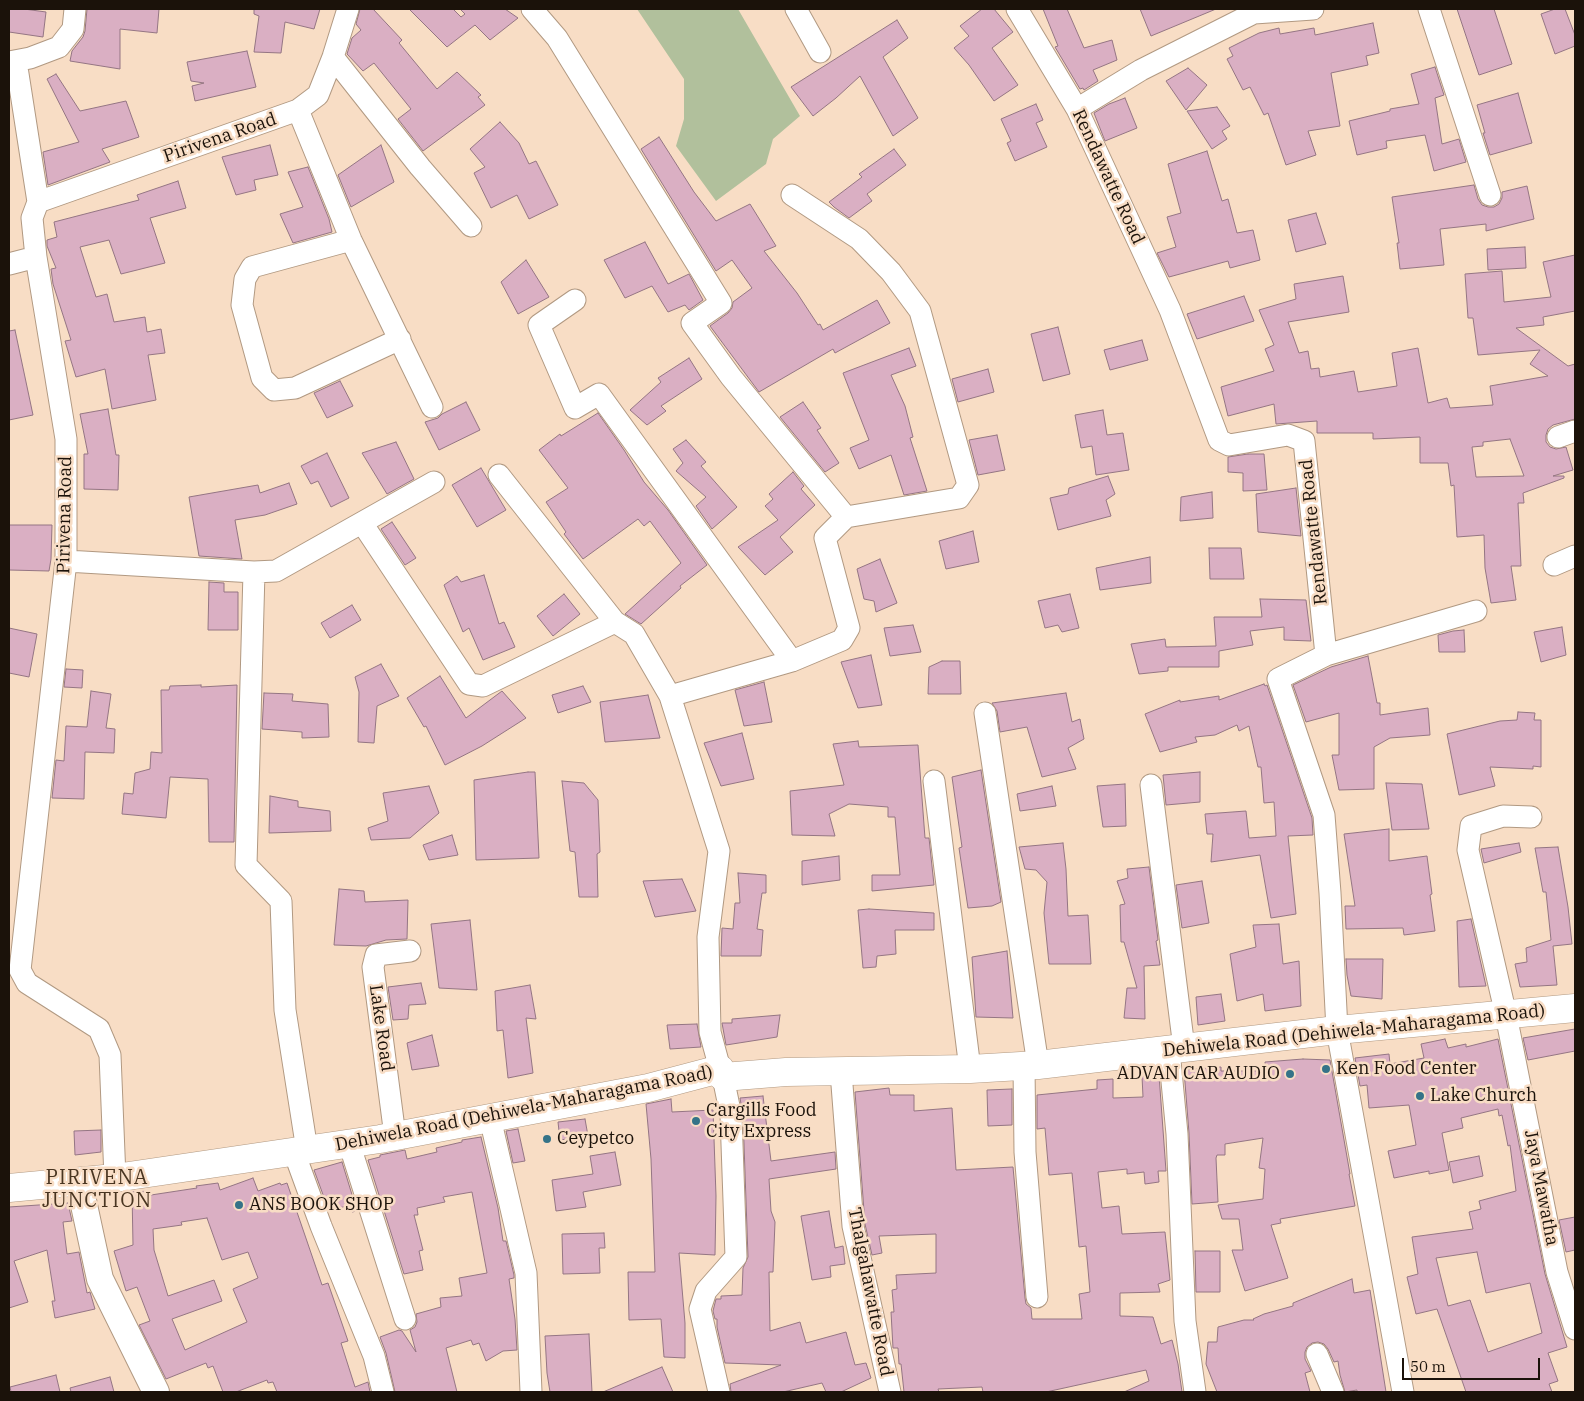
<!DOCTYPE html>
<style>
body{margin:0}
#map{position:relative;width:1584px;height:1401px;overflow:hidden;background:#f8ddc5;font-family:"IBM Plex Serif",serif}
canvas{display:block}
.frame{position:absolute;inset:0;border:10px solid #1b120a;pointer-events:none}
.scale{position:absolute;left:1402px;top:1358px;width:138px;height:22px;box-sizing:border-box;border:2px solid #1b120a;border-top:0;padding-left:6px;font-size:15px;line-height:18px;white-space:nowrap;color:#1b120a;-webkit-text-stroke:4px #f8ddc5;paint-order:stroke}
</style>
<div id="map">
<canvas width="1584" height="1401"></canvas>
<div class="frame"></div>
<div class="scale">50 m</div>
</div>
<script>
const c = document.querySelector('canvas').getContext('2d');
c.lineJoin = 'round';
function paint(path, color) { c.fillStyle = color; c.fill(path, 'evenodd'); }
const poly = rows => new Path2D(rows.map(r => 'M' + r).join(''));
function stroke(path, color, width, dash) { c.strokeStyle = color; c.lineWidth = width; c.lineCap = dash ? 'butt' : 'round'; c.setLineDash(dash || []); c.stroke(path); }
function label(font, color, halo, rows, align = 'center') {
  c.font = font + ' "IBM Plex Serif",serif'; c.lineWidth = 5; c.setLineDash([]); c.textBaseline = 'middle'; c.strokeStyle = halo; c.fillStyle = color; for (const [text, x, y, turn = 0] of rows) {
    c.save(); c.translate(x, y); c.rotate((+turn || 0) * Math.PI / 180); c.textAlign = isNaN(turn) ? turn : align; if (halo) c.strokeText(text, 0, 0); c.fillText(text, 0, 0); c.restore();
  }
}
paint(poly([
 [637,9,738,9,800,116,773,139,766,164,716,201,676,146,684,119,684,79]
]), '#b1c09c');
const building = poly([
 [9,9,24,9,46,12,43,37,9,32,9,9],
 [87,9,159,9,157,33,120,29,120,69,70,61,72,51,83,37,85,31,87,9],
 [254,9,320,9,314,29,285,22,281,53,254,52,259,16,254,14,254,9],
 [360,9,373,9,402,40,399,43,437,89,457,72,481,95,478,97,485,105,423,151,398,119,411,109,374,63,363,71,347,54,352,38,361,30,356,24,360,9],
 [409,9,453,9,461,17,465,14,460,9,505,9,518,18,490,40,475,25,447,47,409,9],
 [982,9,994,9,1013,32,992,48,1018,85,994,101,969,65,954,48,969,36,960,26,982,9],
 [1043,9,1067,9,1084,48,1112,40,1117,60,1093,70,1098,81,1084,90,1083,88,1080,89,1055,47,1058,46,1043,9],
 [1140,9,1216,9,1151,36,1140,9],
 [1457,9,1494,9,1512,64,1479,75,1457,9],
 [1555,9,1565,9,1575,35,1575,46,1555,54,1541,14,1555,9],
 [897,20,908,38,883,57,918,118,893,136,860,76,836,98,813,116,791,87,897,20],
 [1373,23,1379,53,1366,56,1368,65,1331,73,1340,126,1308,131,1316,155,1286,165,1268,113,1264,115,1250,87,1243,90,1227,59,1233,56,1229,48,1259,33,1279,28,1280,34,1314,28,1315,35,1373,23],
 [247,51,256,87,195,101,192,86,204,83,191,81,187,62,247,51],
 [1435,67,1444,95,1435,98,1442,144,1459,139,1466,162,1434,171,1425,135,1386,141,1387,148,1357,155,1349,121,1390,111,1390,109,1419,104,1411,74,1435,67],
 [1188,68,1207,85,1186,110,1166,81,1188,68],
 [56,74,80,111,126,101,139,137,102,149,110,162,48,185,43,152,79,142,47,79,56,74],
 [1518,93,1532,143,1490,155,1483,133,1485,133,1477,105,1518,93],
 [1125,98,1137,128,1105,141,1094,113,1109,104,1125,98],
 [1036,104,1043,120,1036,123,1047,147,1015,161,1007,143,1011,141,1001,119,1036,104],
 [1217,107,1230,126,1222,131,1227,139,1212,149,1187,111,1217,107],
 [500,122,519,143,529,164,536,161,558,205,529,219,517,195,491,208,474,173,485,167,470,149,500,122],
 [659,137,694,192,716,221,750,204,776,246,764,251,797,293,818,325,820,324,823,330,877,300,890,323,835,353,833,349,759,392,710,326,728,313,732,308,733,302,752,288,732,260,716,271,641,149,659,137],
 [270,145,278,175,254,180,256,190,236,195,222,157,270,145],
 [381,145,394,182,351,207,338,175,381,145],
 [894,149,906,165,867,194,872,201,849,218,834,207,829,202,862,177,859,174,894,149],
 [1207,151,1222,201,1228,199,1237,233,1253,230,1260,260,1230,268,1228,261,1169,277,1157,253,1176,247,1167,217,1181,213,1168,164,1207,151],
 [308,167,329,219,332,232,293,243,280,214,303,207,288,172,308,167],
 [178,181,186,208,150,218,165,263,121,274,109,240,80,247,96,297,107,294,114,322,145,317,147,332,161,329,165,353,148,355,156,400,112,409,105,369,76,377,65,341,71,340,53,284,51,269,56,268,47,246,47,240,57,237,54,222,139,200,137,195,178,181],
 [1474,185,1478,199,1482,205,1488,207,1494,207,1499,204,1502,198,1502,192,1527,186,1534,219,1486,231,1486,224,1440,229,1444,265,1400,269,1397,243,1399,243,1392,197,1474,185],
 [1316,213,1326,244,1296,252,1288,220,1316,213],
 [645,242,668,284,689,274,703,300,689,310,685,305,668,312,652,286,625,298,604,260,645,242],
 [1525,247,1526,268,1488,270,1487,249,1525,247],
 [1575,255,1575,311,1543,317,1544,325,1516,328,1568,366,1575,364,1575,419,1553,425,1548,429,1546,435,1546,442,1550,447,1556,449,1566,447,1573,470,1553,476,1564,476,1564,478,1523,493,1524,503,1518,503,1521,566,1511,566,1516,600,1491,603,1485,568,1484,535,1457,537,1454,485,1451,486,1448,463,1420,463,1420,437,1373,439,1373,433,1317,433,1317,421,1276,424,1274,404,1228,416,1221,387,1274,371,1265,349,1274,345,1259,310,1296,299,1294,284,1343,276,1349,312,1288,322,1299,353,1308,351,1311,369,1319,368,1320,377,1354,371,1358,392,1397,386,1392,353,1418,348,1428,403,1447,398,1450,408,1493,405,1490,386,1548,376,1530,364,1540,350,1478,355,1473,318,1468,318,1465,274,1502,271,1504,302,1551,297,1543,262,1575,255],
 [1510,439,1524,476,1476,477,1472,447,1483,446,1483,442,1510,439],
 [526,260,549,297,518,314,501,282,526,260],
 [1244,296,1254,321,1197,339,1187,314,1244,296],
 [1058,327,1070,374,1043,381,1031,334,1058,327],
 [15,330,33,415,9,420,9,331,15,330],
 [1142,340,1148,360,1110,370,1104,350,1142,340],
 [909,348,916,366,891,375,905,406,913,437,910,438,927,491,904,495,891,455,859,469,850,448,869,440,843,373,909,348],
 [689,358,702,379,661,406,666,411,647,425,630,410,661,382,658,378,689,358],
 [988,369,994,392,958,402,952,379,988,369],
 [340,381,353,406,327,418,314,393,340,381],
 [466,402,480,430,439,450,425,422,438,418,442,414,466,402],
 [803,402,821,428,817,430,839,463,825,472,780,417,803,402],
 [108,409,116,455,119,455,118,490,84,489,84,454,88,454,80,414,108,409],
 [1103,410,1107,435,1123,433,1129,470,1096,475,1092,446,1081,448,1075,415,1103,410],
 [598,413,624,450,644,482,668,510,707,565,680,586,681,588,641,624,625,614,681,563,650,521,644,526,638,519,583,559,564,534,566,532,546,502,568,488,539,450,560,434,561,436,598,413],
 [997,435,1005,470,978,475,969,440,997,435],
 [686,440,706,462,701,466,737,507,712,529,696,506,706,497,676,471,683,463,673,449,686,440],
 [396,442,414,479,387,494,362,453,396,442],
 [327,453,349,498,331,507,318,481,311,484,301,466,327,453],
 [1248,454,1264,454,1267,490,1243,491,1243,473,1228,472,1228,457,1248,454],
 [481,468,506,510,477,527,452,485,481,468],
 [793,472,804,486,801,489,815,505,780,537,793,552,765,575,738,547,778,520,765,506,773,499,769,494,793,472],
 [1108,476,1115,494,1106,500,1111,516,1058,530,1050,498,1068,494,1069,488,1108,476],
 [289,483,297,504,265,515,235,520,242,559,199,556,189,497,258,485,260,493,289,483],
 [1296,488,1301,536,1258,532,1256,494,1296,488],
 [1212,492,1213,518,1180,521,1181,497,1212,492],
 [392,522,416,558,405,565,381,529,392,522],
 [9,525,52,525,51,559,49,571,9,570,9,525],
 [973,531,979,562,946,569,939,541,973,531],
 [1209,548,1241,548,1244,579,1210,579,1209,548],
 [1150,557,1151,583,1100,590,1096,568,1150,557],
 [880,559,897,603,876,612,874,601,864,599,857,569,880,559],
 [484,575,499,624,504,622,515,647,483,660,469,628,463,632,444,585,457,576,461,582,484,575],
 [209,582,224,583,224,592,238,592,238,630,208,630,209,582],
 [564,594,580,614,553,636,537,616,564,594],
 [1070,594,1079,628,1062,632,1058,625,1045,628,1038,601,1070,594],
 [1260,599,1306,600,1311,641,1284,640,1284,627,1250,631,1253,645,1219,651,1219,667,1168,667,1168,671,1139,674,1131,644,1165,639,1166,647,1216,646,1214,617,1262,617,1260,599],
 [352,605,361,620,330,638,321,623,352,605],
 [913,625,921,652,890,656,884,628,913,625],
 [1562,627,1566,655,1541,662,1534,632,1562,627],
 [9,628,37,634,29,677,9,673,9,628],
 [1464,630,1465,652,1439,652,1438,635,1453,631,1464,630],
 [871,655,882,705,858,708,841,662,871,655],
 [1368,656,1377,703,1380,703,1380,715,1428,708,1430,735,1390,738,1374,747,1374,789,1339,790,1332,755,1339,755,1339,713,1306,722,1293,685,1331,667,1368,656],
 [942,661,960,661,961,694,928,694,929,667,942,661],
 [381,664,399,696,377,706,374,743,358,742,359,692,355,677,381,664],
 [66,669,83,670,82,688,64,687,66,669],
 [440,676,466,718,502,691,526,718,482,746,445,765,426,726,424,727,407,698,440,676],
 [764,682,772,722,744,726,735,690,764,682],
 [1264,684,1265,686,1267,685,1312,818,1313,835,1288,836,1296,914,1271,918,1260,855,1211,862,1213,834,1207,834,1205,814,1246,811,1249,838,1276,836,1274,802,1264,803,1261,767,1258,767,1249,726,1239,731,1237,725,1215,735,1195,737,1197,742,1160,752,1145,714,1180,700,1180,702,1219,696,1219,700,1264,684],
 [201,685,201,687,237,685,234,842,209,842,208,779,170,777,166,818,122,814,124,793,133,794,135,773,150,769,151,752,162,753,161,690,169,690,170,686,201,685],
 [583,686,591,702,558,713,552,695,583,686],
 [91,691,111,694,106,728,115,729,114,753,85,752,84,799,52,798,56,760,64,761,66,726,87,727,91,691],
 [264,693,293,694,292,701,328,704,329,737,302,738,302,732,262,729,264,693],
 [1066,693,1072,722,1080,719,1084,739,1068,748,1076,769,1042,777,1027,727,1000,732,997,711,992,703,1066,693],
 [648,695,660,738,605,742,600,702,648,695],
 [1518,712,1535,713,1534,720,1541,720,1541,767,1533,766,1533,769,1490,767,1495,786,1459,795,1447,734,1500,721,1517,720,1518,712],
 [742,733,754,779,721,786,704,743,742,733],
 [858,741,859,747,918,745,925,838,929,838,934,885,872,891,872,875,900,875,895,817,888,817,888,807,849,804,829,814,835,836,792,835,790,791,844,785,833,744,858,741],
 [981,770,1001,902,992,906,968,908,959,848,962,847,952,777,981,770],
 [528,772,535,772,539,858,476,860,474,780,528,772],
 [1200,772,1200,802,1166,805,1163,775,1200,772],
 [562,781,584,783,598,800,600,852,597,854,598,897,579,897,575,852,570,851,562,781],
 [1386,783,1422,784,1429,829,1392,830,1386,783],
 [1125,784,1126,826,1103,827,1097,786,1125,784],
 [429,786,439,813,410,838,371,840,368,828,388,821,383,793,429,786],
 [1052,786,1056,806,1020,811,1017,794,1052,786],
 [270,796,298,801,298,807,330,811,331,831,269,833,270,796],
 [1389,829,1389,861,1427,856,1432,894,1430,895,1435,931,1404,935,1403,928,1346,929,1345,906,1355,906,1344,834,1389,829],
 [452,835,458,855,429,860,423,845,452,835],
 [1063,843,1066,869,1068,916,1088,915,1091,964,1049,964,1044,913,1047,882,1036,870,1025,869,1019,847,1063,843],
 [1519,843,1521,852,1484,863,1481,849,1519,843],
 [1558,847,1568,907,1572,944,1553,946,1557,985,1520,987,1515,964,1527,962,1526,948,1551,940,1546,892,1543,892,1535,848,1558,847],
 [839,856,840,880,802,885,802,861,839,856],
 [1149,867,1158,940,1156,941,1160,965,1144,966,1145,1019,1124,1018,1127,988,1137,988,1124,942,1121,942,1120,905,1125,904,1117,881,1128,878,1127,869,1149,867],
 [738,873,766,875,766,893,762,893,757,929,763,930,761,956,721,956,722,928,733,929,735,903,740,903,738,873],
 [682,879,696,911,655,917,643,881,682,879],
 [1202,881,1209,923,1182,928,1176,885,1202,881],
 [339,889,364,891,365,902,408,900,407,939,386,940,366,946,334,945,339,889],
 [869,909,934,913,934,930,895,930,896,954,877,956,876,967,863,968,858,910,869,909],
 [1471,919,1486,986,1459,987,1457,921,1471,919],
 [470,920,477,990,439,988,431,924,470,920],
 [1279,924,1283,964,1299,961,1301,1006,1265,1011,1263,994,1237,1001,1230,954,1256,947,1253,925,1279,924],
 [1007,951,1013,1018,976,1017,972,957,1007,951],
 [1346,959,1383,959,1382,999,1351,996,1347,975,1346,959],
 [421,983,426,1004,409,1005,408,1019,393,1020,388,987,421,983],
 [530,985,536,1019,526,1018,533,1073,508,1078,503,1030,497,1031,495,991,530,985],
 [1221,994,1225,1021,1198,1025,1196,997,1221,994],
 [780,1015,777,1037,726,1045,722,1023,732,1023,732,1019,780,1015],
 [697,1024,701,1047,670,1049,667,1025,697,1024],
 [1575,1029,1575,1051,1528,1060,1523,1038,1575,1029],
 [432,1035,439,1066,412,1070,407,1043,432,1035],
 [1445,1039,1448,1048,1466,1044,1466,1047,1498,1039,1545,1274,1567,1347,1548,1353,1558,1381,1549,1384,1552,1392,1466,1392,1437,1309,1416,1314,1407,1277,1418,1274,1412,1237,1473,1229,1469,1212,1481,1209,1479,1201,1516,1191,1510,1145,1508,1146,1502,1115,1499,1116,1498,1109,1461,1118,1463,1128,1442,1133,1449,1170,1429,1174,1429,1171,1394,1178,1388,1151,1416,1145,1409,1105,1369,1108,1367,1085,1360,1086,1355,1058,1389,1054,1390,1064,1424,1058,1421,1044,1445,1039],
 [1477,1252,1486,1293,1530,1283,1542,1333,1488,1352,1470,1300,1448,1306,1436,1258,1477,1252],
 [1303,1059,1330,1060,1350,1174,1349,1174,1355,1206,1280,1219,1281,1223,1271,1225,1288,1278,1245,1291,1232,1250,1243,1250,1239,1219,1222,1219,1218,1205,1263,1199,1265,1169,1259,1168,1263,1138,1225,1144,1225,1155,1217,1155,1216,1158,1218,1202,1192,1204,1189,1133,1184,1070,1221,1067,1221,1071,1266,1071,1265,1062,1303,1059],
 [1159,1075,1166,1171,1158,1171,1159,1182,1145,1184,1144,1172,1127,1174,1127,1169,1098,1172,1102,1208,1119,1206,1122,1234,1165,1232,1170,1280,1158,1284,1160,1292,1120,1293,1120,1316,1153,1317,1161,1344,1172,1340,1178,1364,1182,1392,1124,1392,1149,1381,1146,1370,1046,1392,983,1392,982,1387,938,1389,939,1392,904,1392,901,1364,899,1364,898,1348,893,1348,891,1312,894,1312,892,1290,897,1289,896,1275,936,1273,936,1234,879,1236,882,1253,872,1255,865,1224,855,1092,889,1088,890,1095,914,1095,914,1111,952,1108,956,1170,1013,1167,1025,1298,1026,1304,1031,1308,1032,1319,1082,1319,1079,1294,1090,1292,1086,1246,1079,1247,1072,1173,1049,1175,1045,1128,1037,1129,1037,1095,1097,1089,1097,1080,1113,1079,1113,1098,1143,1097,1142,1076,1159,1075],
 [1012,1089,1012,1125,988,1126,987,1090,1012,1089],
 [763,1096,771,1161,835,1152,836,1169,769,1179,771,1211,775,1222,773,1272,769,1272,770,1331,800,1322,806,1343,846,1332,855,1365,866,1363,871,1378,841,1392,826,1392,822,1383,783,1392,731,1392,730,1384,781,1365,725,1363,717,1327,717,1319,715,1319,713,1311,716,1299,721,1299,721,1296,742,1295,743,1268,748,1257,743,1116,740,1098,763,1096],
 [671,1099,672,1112,713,1110,716,1196,715,1255,679,1253,685,1323,685,1358,664,1357,661,1319,629,1320,628,1272,655,1272,651,1159,646,1104,671,1099],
 [585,1119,588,1136,560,1140,558,1122,585,1119],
 [518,1129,525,1161,513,1163,506,1131,518,1129],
 [101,1130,101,1152,75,1155,74,1131,101,1130],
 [481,1137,498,1208,503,1241,506,1241,514,1275,514,1278,509,1279,515,1319,517,1350,503,1351,486,1361,479,1343,473,1345,471,1340,446,1348,457,1392,395,1392,386,1353,380,1337,399,1330,402,1331,416,1352,410,1330,415,1327,417,1322,416,1314,441,1307,440,1298,462,1296,459,1278,487,1273,472,1192,443,1197,445,1202,417,1208,418,1215,414,1215,423,1250,419,1251,423,1270,404,1274,368,1160,380,1157,380,1155,405,1150,407,1159,437,1152,436,1148,462,1142,462,1140,481,1137],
 [615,1152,621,1185,583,1192,586,1207,556,1211,552,1180,593,1174,590,1156,615,1152],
 [1479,1156,1483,1176,1453,1183,1449,1162,1479,1156],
 [342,1162,357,1211,352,1212,350,1205,329,1211,314,1170,342,1162],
 [253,1178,258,1191,280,1183,281,1185,287,1183,322,1285,328,1283,348,1341,341,1343,355,1387,368,1382,370,1392,277,1392,273,1382,268,1383,267,1380,236,1392,223,1392,213,1366,208,1368,206,1363,166,1379,139,1325,150,1321,137,1287,126,1291,114,1251,133,1245,132,1192,150,1191,151,1195,197,1188,196,1186,218,1183,220,1190,253,1178],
 [207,1218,222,1260,248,1252,258,1278,233,1289,247,1322,185,1350,172,1319,222,1301,214,1280,168,1296,154,1250,153,1229,182,1225,181,1222,207,1218],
 [68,1203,72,1221,63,1222,67,1254,79,1252,87,1293,90,1292,95,1309,55,1318,52,1301,55,1301,47,1250,14,1261,28,1302,9,1308,9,1207,68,1203],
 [829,1211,835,1248,843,1246,845,1264,830,1266,831,1277,812,1280,801,1216,829,1211],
 [1575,1217,1575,1250,1566,1252,1559,1220,1575,1217],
 [604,1233,605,1248,599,1248,600,1273,563,1274,562,1234,604,1233],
 [1195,1251,1220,1251,1220,1292,1196,1292,1195,1251],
 [1352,1279,1354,1293,1370,1290,1386,1392,1357,1392,1357,1390,1345,1392,1340,1375,1338,1361,1334,1362,1328,1349,1324,1344,1318,1342,1312,1343,1307,1347,1305,1352,1305,1359,1311,1371,1305,1373,1310,1392,1217,1392,1206,1364,1208,1342,1217,1342,1218,1327,1244,1320,1254,1320,1253,1319,1264,1314,1293,1306,1293,1303,1352,1279],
 [589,1334,592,1392,550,1392,547,1373,545,1336,589,1334],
 [662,1367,673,1392,603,1392,662,1367],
 [56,1375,60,1392,11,1392,10,1387,56,1375],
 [110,1377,114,1392,71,1392,70,1388,110,1377]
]);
paint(building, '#daafc3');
stroke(building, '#947583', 1);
const minor = poly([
 [532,9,557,38,721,303,692,323,731,377,846,517],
 [796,9,820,52],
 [1017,9,1077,109,1170,310,1219,440,1229,445,1288,435,1304,441,1326,655,1278,679,1324,815,1330,893,1337,1030,1403,1392],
 [1429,9,1490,195],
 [333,57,420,167,471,226],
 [16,61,38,202],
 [9,62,30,58,59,47,73,29,75,9],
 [1077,109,1141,70,1254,13,1313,9],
 [298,110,351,240,432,407],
 [351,240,252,267,245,279,242,305,262,378,274,390,295,388,400,339],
 [9,264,36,257],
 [575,300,539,325,575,408,599,394,792,661],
 [1558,437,1575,431],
 [499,475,615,622,634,634,670,696,719,851,708,937,710,1032,720,1069],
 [362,523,469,684,483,686,615,622],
 [66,561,254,572,276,571,434,482],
 [1554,565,1575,556],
 [254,572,246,865,281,901,285,1010,307,1150],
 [1326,655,1476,611],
 [670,696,792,661,842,640,849,628,825,538,846,517,959,498,968,485,920,311,891,272,859,239,792,195],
 [985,713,1038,1065],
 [934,781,970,1069],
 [1151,785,1184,1048],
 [1531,817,1503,816,1471,826,1468,850,1506,1015,1557,1272,1575,1329],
 [1169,1050,1177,1134,1185,1321,1195,1392],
 [1024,1066,1025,1152,1037,1297],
 [841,1072,853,1226,890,1392],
 [490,1118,526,1273,531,1392],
 [395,1136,373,967,376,955,410,951],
 [349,1143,405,1319],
 [294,1152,321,1226,374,1356,383,1392],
 [115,1178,110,1055,99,1029,27,983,20,970,66,561,66,439,36,257,32,218,38,202,298,110,318,95,333,57,348,9],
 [1317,1354,1333,1392],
 [719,1392,700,1309,706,1291,736,1257,731,1116,723,1077]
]);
const tertiary = poly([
 [79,1182,100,1279,156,1392]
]);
const primary = poly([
 [9,1188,115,1178,380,1139,648,1088,720,1069,723,1077,786,1072,970,1069,1038,1065,1337,1030,1575,1008]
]);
stroke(minor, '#b19982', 23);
stroke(tertiary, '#b19982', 28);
stroke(primary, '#b19982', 29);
stroke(minor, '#fff', 21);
stroke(tertiary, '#fff', 26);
stroke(primary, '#fff', 28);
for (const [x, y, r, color] of [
 [1326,1069,5,"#357388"],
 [1290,1074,5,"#357388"],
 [1420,1096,5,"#357388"],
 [696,1121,5,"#357388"],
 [547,1139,5,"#357388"],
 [239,1205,5,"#357388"]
]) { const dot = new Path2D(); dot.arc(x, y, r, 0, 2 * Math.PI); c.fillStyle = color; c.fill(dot); stroke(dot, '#f8ddc5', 2); }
label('18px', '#1b120a', '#f8ddc5', [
 ["Pirivena Road",220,138,-19],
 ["Rendawatte Road",1108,177,65],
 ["Pirivena Road",65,515,-89],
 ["Rendawatte Road",1314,532,-96],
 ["Lake Road",381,1028,82],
 ["Dehiwela Road (Dehiwela-Maharagama Road)",1354,1031,-6],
 ["Dehiwela Road (Dehiwela-Maharagama Road)",524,1109,-11],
 ["Jaya Mawatha",1541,1188,79],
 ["Thalgahawatte Road",870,1292,79]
]);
label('18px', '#1b120a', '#f8ddc5', [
 ["Ken Food Center",1336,1069],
 ["ADVAN CAR AUDIO",1280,1074,"right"],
 ["Lake Church",1430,1096],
 ["Cargills Food",706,1111],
 ["City Express",706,1132],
 ["Ceypetco",557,1139],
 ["ANS BOOK SHOP",249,1205]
], 'left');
c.letterSpacing = '1px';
label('20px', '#493521', '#f8ddc5', [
 ["PIRIVENA",97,1178],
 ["JUNCTION",97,1201]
]);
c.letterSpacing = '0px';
</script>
